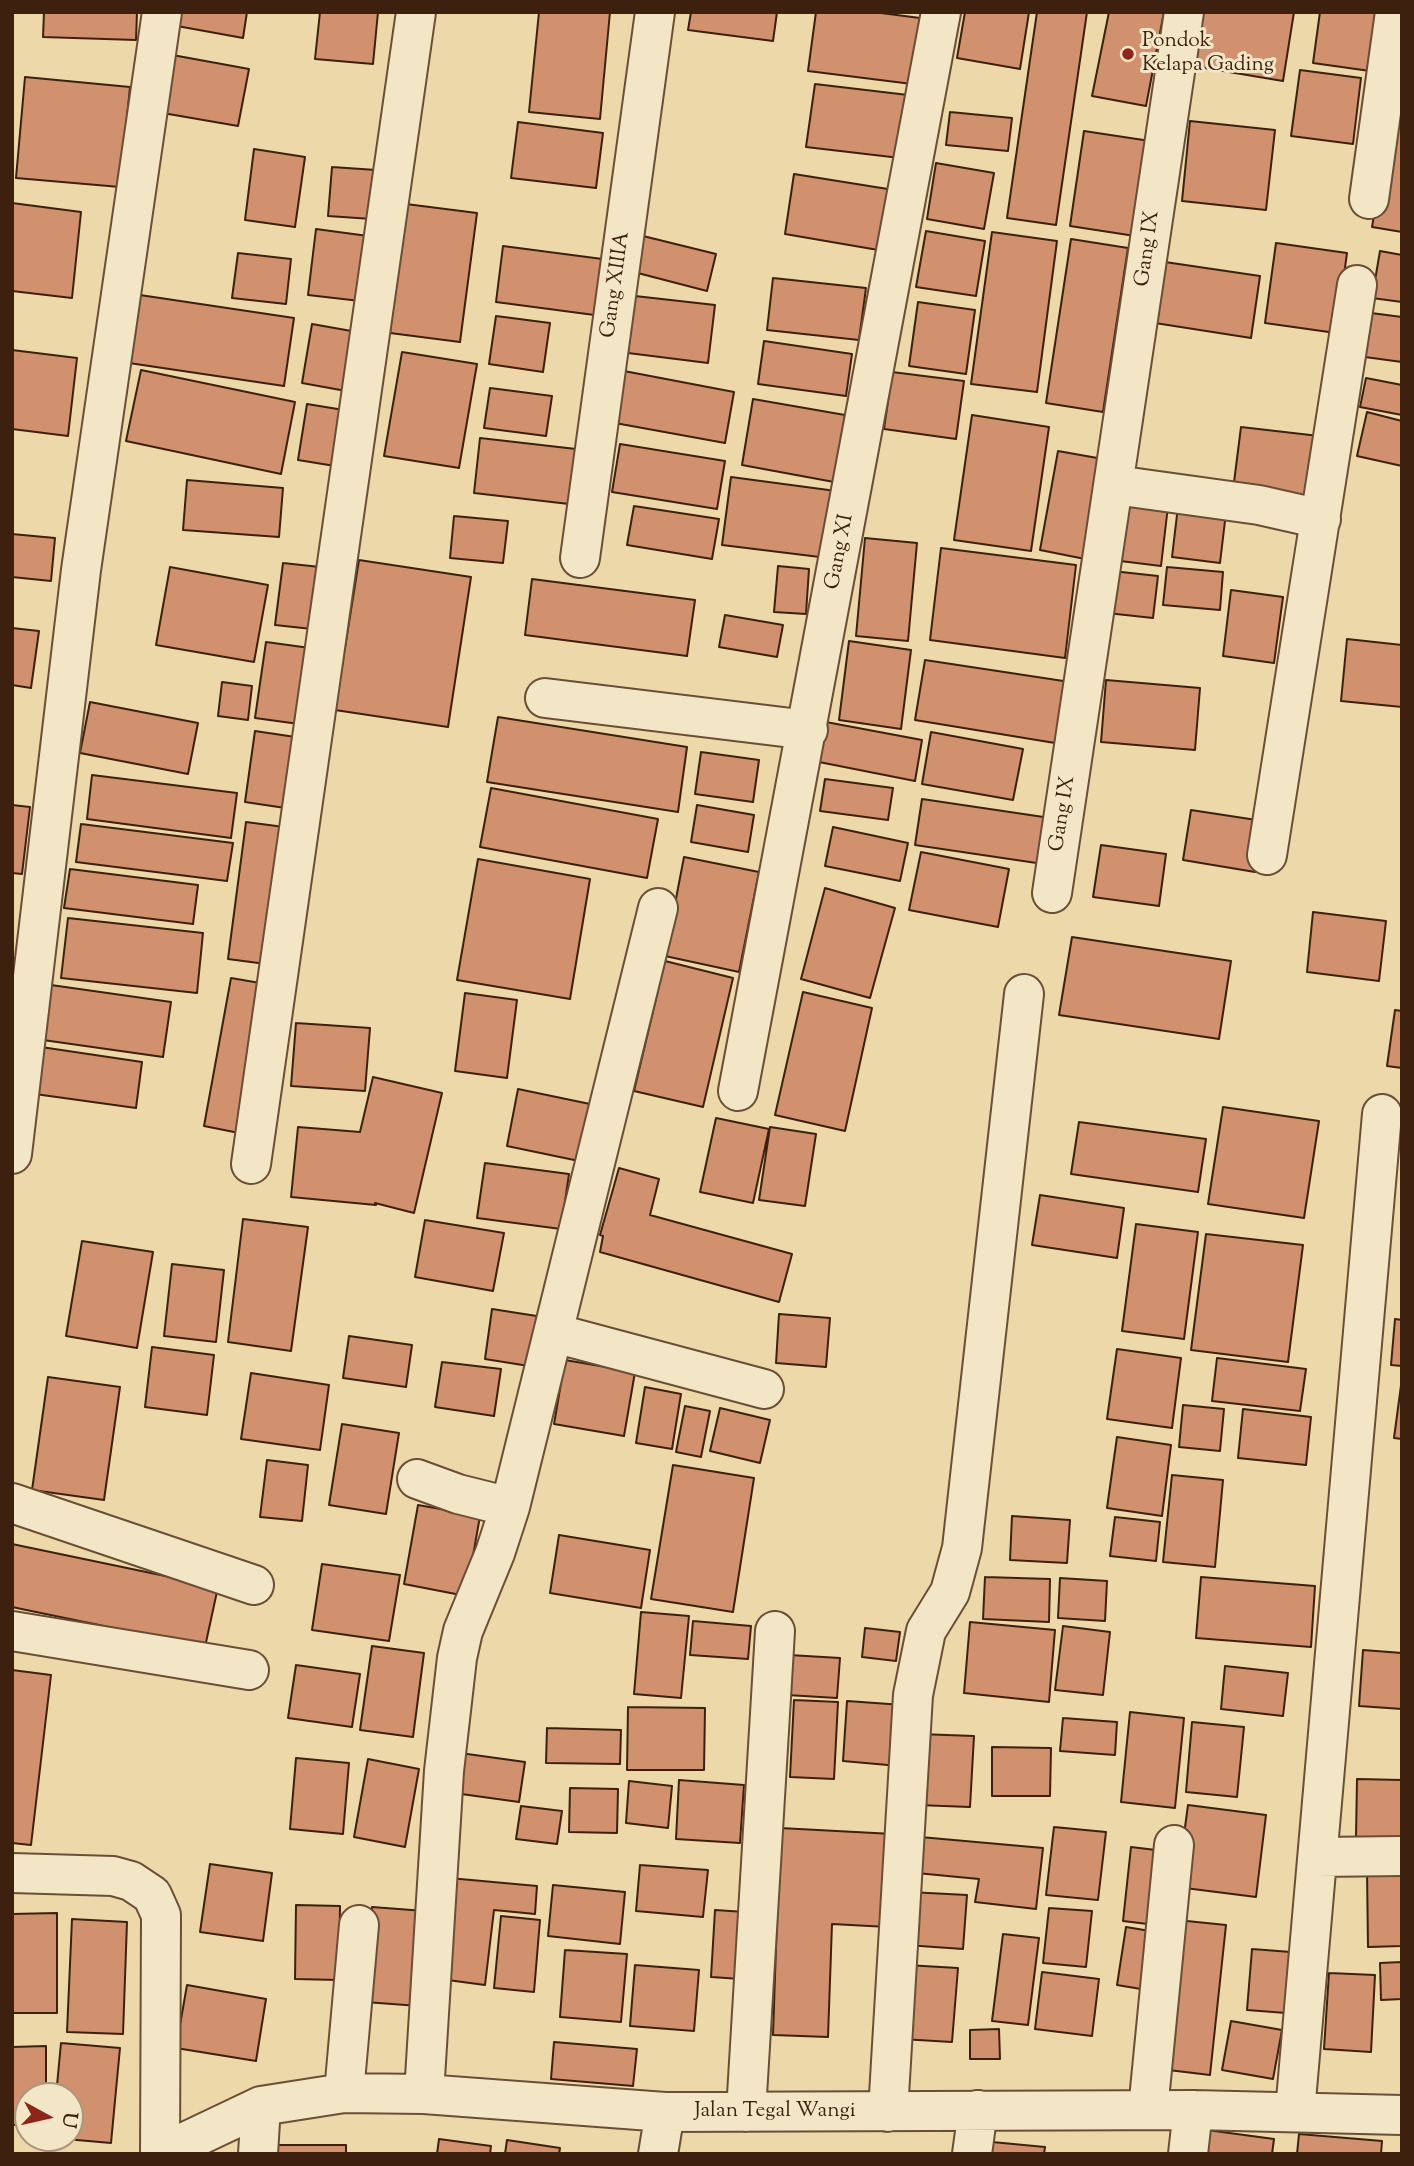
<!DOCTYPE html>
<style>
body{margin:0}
#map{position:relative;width:1414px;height:2166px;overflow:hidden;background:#ecd8a9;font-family:"Sorts Mill Goudy",serif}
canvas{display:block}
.frame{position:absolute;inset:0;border:14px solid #3e200f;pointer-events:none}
.north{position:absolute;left:14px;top:2082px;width:70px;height:70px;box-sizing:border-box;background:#f3e6c7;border:2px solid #ab977d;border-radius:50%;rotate:98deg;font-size:19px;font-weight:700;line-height:28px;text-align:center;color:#3e200f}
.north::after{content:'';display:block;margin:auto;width:24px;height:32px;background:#8f2418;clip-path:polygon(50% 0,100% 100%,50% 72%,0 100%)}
</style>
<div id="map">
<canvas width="1414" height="2166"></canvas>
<div class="frame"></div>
<div class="north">U</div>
</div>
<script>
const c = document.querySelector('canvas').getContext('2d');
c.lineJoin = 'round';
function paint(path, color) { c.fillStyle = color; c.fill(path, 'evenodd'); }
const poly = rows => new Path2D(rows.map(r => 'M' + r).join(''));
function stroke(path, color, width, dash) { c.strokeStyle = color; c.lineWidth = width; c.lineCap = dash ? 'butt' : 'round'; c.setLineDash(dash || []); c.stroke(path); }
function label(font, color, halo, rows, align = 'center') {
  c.font = font + ' "Sorts Mill Goudy",serif'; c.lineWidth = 6; c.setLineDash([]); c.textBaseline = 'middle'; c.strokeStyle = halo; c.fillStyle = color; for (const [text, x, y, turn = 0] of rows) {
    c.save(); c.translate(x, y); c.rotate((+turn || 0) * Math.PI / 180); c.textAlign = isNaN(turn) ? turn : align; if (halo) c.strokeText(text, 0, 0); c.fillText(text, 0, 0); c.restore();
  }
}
const building = poly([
 [44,12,137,12,136,40,43,37,44,12],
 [179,12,247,12,243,38,177,26,179,12],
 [320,12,378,12,373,64,315,59,320,12],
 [539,12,610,12,600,119,529,112,539,12],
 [691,12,777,12,773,41,688,30,691,12],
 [816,12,873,12,920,18,912,84,808,71,816,12],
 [965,12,1029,12,1020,69,957,58,965,12],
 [1037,12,1087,12,1056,225,1007,218,1037,12],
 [1109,12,1164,12,1146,106,1092,96,1109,12],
 [1202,12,1294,12,1283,81,1193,66,1202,12],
 [1320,12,1379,12,1370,71,1313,63,1320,12],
 [1402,50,1402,232,1372,227,1402,50],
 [167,54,249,69,238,126,157,112,167,54],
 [1300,70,1361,78,1353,144,1291,136,1300,70],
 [25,77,130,87,120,187,16,178,25,77],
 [815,84,908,95,900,158,806,147,815,84],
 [950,112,1012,118,1008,151,946,145,950,112],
 [1190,121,1275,130,1266,210,1182,201,1190,121],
 [518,122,603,133,596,188,511,178,518,122],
 [1084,131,1150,141,1135,236,1070,226,1084,131],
 [254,149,305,157,295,227,245,220,254,149],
 [936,163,994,173,984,229,927,219,936,163],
 [332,167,376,170,372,219,328,216,332,167],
 [794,174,894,190,884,251,785,234,794,174],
 [12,203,81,212,72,298,12,291,12,203],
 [406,204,477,213,460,342,390,333,406,204],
 [316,229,368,236,360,301,308,295,316,229],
 [926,231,985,241,976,296,916,287,926,231],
 [992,232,1057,241,1037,392,971,384,992,232],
 [639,235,716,254,707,291,630,271,639,235],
 [1071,239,1128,248,1103,412,1046,403,1071,239],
 [1276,243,1347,253,1336,333,1265,323,1276,243],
 [503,246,610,260,602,316,496,302,503,246],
 [1380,251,1402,255,1402,302,1372,298,1380,251],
 [238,253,291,259,286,304,232,298,238,253],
 [1165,262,1260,276,1251,338,1155,323,1165,262],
 [773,278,866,288,859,340,767,330,773,278],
 [140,295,294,318,284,386,129,363,140,295],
 [635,296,715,305,708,363,628,353,635,296],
 [918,302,975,310,966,374,909,366,918,302],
 [1371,313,1402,317,1402,362,1365,357,1371,313],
 [496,316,550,323,543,372,489,364,496,316],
 [312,324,357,332,346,391,302,383,312,324],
 [764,341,852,354,846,396,758,384,764,341],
 [12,350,77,358,68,436,12,429,12,350],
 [402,352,477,364,459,468,384,456,402,352],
 [141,370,295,402,281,474,126,441,141,370],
 [624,371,734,392,725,443,615,423,624,371],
 [892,372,964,381,956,439,884,429,892,372],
 [1366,378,1402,385,1402,415,1360,407,1366,378],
 [490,388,552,396,546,436,484,428,490,388],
 [753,399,845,415,834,482,742,465,753,399],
 [307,404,350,411,341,467,298,460,307,404],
 [1367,412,1402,421,1402,466,1357,456,1367,412],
 [972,415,1049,427,1031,551,954,540,972,415],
 [1241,427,1319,436,1311,507,1232,498,1241,427],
 [480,438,576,449,569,504,474,493,480,438],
 [620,444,725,461,717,509,612,492,620,444],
 [1058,451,1103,459,1085,559,1040,550,1058,451],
 [731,477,836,491,828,558,722,545,731,477],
 [187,480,283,488,279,537,183,530,187,480],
 [1179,498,1227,504,1220,563,1172,557,1179,498],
 [1118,501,1168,506,1161,566,1112,560,1118,501],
 [634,506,719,519,712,559,627,545,634,506],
 [454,516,508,521,503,563,450,558,454,516],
 [12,534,55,538,51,581,12,577,12,534],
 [865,538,917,543,908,641,856,636,865,538],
 [941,548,1076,565,1065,658,930,640,941,548],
 [359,560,471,577,448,727,335,710,359,560],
 [283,563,320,567,312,629,275,625,283,563],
 [778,566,809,569,806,614,774,612,778,566],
 [170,567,268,585,254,662,156,645,170,567],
 [1167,567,1223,572,1220,610,1163,605,1167,567],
 [1112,571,1158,576,1153,618,1107,613,1112,571],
 [532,579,695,600,687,656,525,635,532,579],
 [1231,590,1283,597,1274,663,1223,656,1231,590],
 [725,615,783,625,777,657,719,647,725,615],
 [12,628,39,631,31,688,12,685,12,628],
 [1347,639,1402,645,1402,707,1341,701,1347,639],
 [849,641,911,650,901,729,839,720,849,641],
 [266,642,310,648,299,724,255,718,266,642],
 [925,660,1070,682,1061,744,915,720,925,660],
 [1106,680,1200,688,1195,750,1101,742,1106,680],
 [222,682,252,686,248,720,218,716,222,682],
 [90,702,198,723,188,774,80,753,90,702],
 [498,717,687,747,678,812,487,782,498,717],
 [826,722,922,740,915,781,819,762,826,722],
 [255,731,302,738,292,809,245,802,255,731],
 [931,732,1023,749,1013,800,922,784,931,732],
 [701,752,759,760,753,802,695,794,701,752],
 [92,775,237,793,231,838,87,819,92,775],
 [825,779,893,788,888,820,820,811,825,779],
 [491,788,658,819,647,878,480,847,491,788],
 [922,799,1057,819,1050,865,915,845,922,799],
 [12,805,30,807,22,874,12,873,12,805],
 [697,805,754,815,748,852,691,842,697,805],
 [1191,810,1263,821,1255,872,1183,860,1191,810],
 [246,822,284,827,266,964,228,959,246,822],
 [81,824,233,843,227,881,76,862,81,824],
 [833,827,908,843,900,881,825,866,833,827],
 [1101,845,1166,854,1159,906,1093,897,1101,845],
 [921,852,1009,869,998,927,909,910,921,852],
 [684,857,759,872,739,972,665,956,684,857],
 [478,859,590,879,570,999,457,980,478,859],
 [70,869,198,885,193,924,64,908,70,869],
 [825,888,895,908,870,998,801,979,825,888],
 [1313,912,1386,921,1379,981,1307,972,1313,912],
 [68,918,203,933,197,993,61,978,68,918],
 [1072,937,1231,961,1219,1039,1059,1015,1072,937],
 [665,961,733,978,703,1107,634,1091,665,961],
 [231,978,266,984,239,1133,204,1126,231,978],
 [51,985,171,1002,163,1057,43,1040,51,985],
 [803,992,872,1008,845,1131,775,1115,803,992],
 [465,993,517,1000,507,1078,455,1071,465,993],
 [1395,1010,1402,1011,1402,1068,1387,1066,1395,1010],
 [296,1023,370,1028,365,1091,291,1086,296,1023],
 [41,1047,142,1062,136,1108,35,1094,41,1047],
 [373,1077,442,1093,414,1213,375,1203,376,1205,291,1197,298,1127,360,1132,373,1077],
 [518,1089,590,1104,579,1161,507,1146,518,1089],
 [1223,1107,1319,1121,1304,1218,1208,1204,1223,1107],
 [716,1118,769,1129,753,1203,700,1192,716,1118],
 [1079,1122,1206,1139,1198,1192,1071,1174,1079,1122],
 [770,1127,816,1134,805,1206,759,1200,770,1127],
 [485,1163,569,1174,561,1229,477,1218,485,1163],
 [619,1168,659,1179,650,1215,792,1254,779,1302,600,1252,603,1236,600,1235,619,1168],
 [1040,1195,1124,1208,1117,1258,1032,1245,1040,1195],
 [243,1219,308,1227,291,1351,228,1342,243,1219],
 [425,1220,504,1233,493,1291,415,1277,425,1220],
 [1136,1224,1198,1232,1184,1339,1122,1331,1136,1224],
 [1206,1234,1303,1245,1288,1362,1191,1350,1206,1234],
 [82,1241,153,1252,137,1348,66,1336,82,1241],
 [172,1264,224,1270,216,1342,164,1336,172,1264],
 [492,1309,543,1317,535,1367,485,1359,492,1309],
 [779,1314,830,1318,826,1367,776,1363,779,1314],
 [1395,1319,1402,1320,1402,1366,1391,1365,1395,1319],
 [349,1336,412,1345,406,1387,343,1378,349,1336],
 [152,1347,214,1355,207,1415,145,1407,152,1347],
 [1117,1349,1181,1358,1172,1428,1107,1419,1117,1349],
 [1217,1358,1306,1369,1300,1411,1212,1401,1217,1358],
 [565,1360,635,1372,624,1436,554,1424,565,1360],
 [442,1362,501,1369,494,1416,435,1407,442,1362],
 [251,1373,329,1385,320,1450,241,1439,251,1373],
 [48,1377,120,1387,104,1500,32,1490,48,1377],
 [1402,1378,1402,1439,1394,1438,1402,1378],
 [645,1387,681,1394,672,1449,636,1443,645,1387],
 [1183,1405,1224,1409,1220,1451,1179,1447,1183,1405],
 [685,1406,710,1411,701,1457,676,1452,685,1406],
 [720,1408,770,1420,760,1463,710,1451,720,1408],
 [1243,1409,1311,1417,1306,1465,1238,1458,1243,1409],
 [342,1424,399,1433,386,1514,329,1505,342,1424],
 [1117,1437,1171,1445,1162,1516,1107,1508,1117,1437],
 [267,1460,308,1465,302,1521,260,1517,267,1460],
 [673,1465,754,1478,733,1612,651,1599,673,1465],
 [1172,1475,1223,1480,1215,1567,1163,1562,1172,1475],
 [418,1505,480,1516,466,1596,404,1584,418,1505],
 [1012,1516,1070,1520,1067,1563,1010,1560,1012,1516],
 [1115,1517,1160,1522,1156,1561,1110,1556,1115,1517],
 [559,1535,650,1550,641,1608,550,1593,559,1535],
 [12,1544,218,1587,205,1647,12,1607,12,1544],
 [322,1564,400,1575,389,1641,312,1630,322,1564],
 [985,1577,1050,1579,1049,1622,983,1619,985,1577],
 [1201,1577,1315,1586,1311,1647,1196,1638,1201,1577],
 [1060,1578,1107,1581,1105,1621,1058,1618,1060,1578],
 [641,1612,689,1616,681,1698,634,1694,641,1612],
 [693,1621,751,1626,748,1659,690,1655,693,1621],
 [970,1622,1055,1630,1049,1702,964,1693,970,1622],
 [1063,1626,1110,1632,1103,1695,1055,1690,1063,1626],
 [865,1628,900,1632,896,1661,862,1657,865,1628],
 [372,1646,424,1653,413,1737,360,1730,372,1646],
 [1363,1650,1402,1653,1402,1709,1359,1706,1363,1650],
 [789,1655,840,1658,837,1698,787,1695,789,1655],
 [296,1665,360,1674,352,1727,288,1718,296,1665],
 [1225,1666,1288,1673,1283,1716,1221,1709,1225,1666],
 [12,1670,51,1675,31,1845,12,1843,12,1670],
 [794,1700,838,1702,834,1779,790,1777,794,1700],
 [847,1701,903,1705,899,1766,843,1761,847,1701],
 [628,1707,705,1708,704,1770,627,1770,628,1707],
 [1130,1712,1184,1718,1175,1808,1121,1802,1130,1712],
 [1063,1718,1117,1722,1115,1755,1060,1751,1063,1718],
 [1192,1722,1244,1727,1237,1797,1186,1792,1192,1722],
 [547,1728,621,1730,620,1764,546,1763,547,1728],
 [919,1734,974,1736,970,1807,917,1805,919,1734],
 [992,1747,1051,1748,1050,1796,992,1796,992,1747],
 [460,1753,525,1762,519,1802,454,1793,460,1753],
 [296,1758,349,1763,343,1834,290,1829,296,1758],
 [368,1759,419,1769,405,1847,354,1837,368,1759],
 [1357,1779,1402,1780,1402,1838,1356,1837,1357,1779],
 [679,1780,744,1785,740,1843,676,1839,679,1780],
 [629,1781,672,1786,668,1828,626,1823,629,1781],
 [570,1788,618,1789,617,1833,569,1832,570,1788],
 [1188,1805,1266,1815,1256,1897,1177,1887,1188,1805],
 [521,1806,562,1811,557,1844,516,1839,521,1806],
 [1054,1827,1106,1832,1098,1900,1046,1895,1054,1827],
 [780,1828,893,1834,888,1927,832,1924,828,2037,773,2035,780,1828],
 [909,1836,1043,1848,1036,1909,975,1902,979,1879,906,1872,909,1836],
 [1131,1847,1164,1851,1156,1925,1123,1921,1131,1847],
 [210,1864,272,1873,263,1941,200,1932,210,1864],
 [640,1865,708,1870,703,1917,636,1911,640,1865],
 [1402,1869,1402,1946,1368,1947,1367,1870,1402,1869],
 [449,1878,537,1886,535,1914,494,1910,485,1985,440,1979,449,1878],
 [553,1885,625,1892,620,1944,548,1936,553,1885],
 [909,1892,967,1895,963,1949,906,1945,909,1892],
 [296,1905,340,1906,339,1980,295,1979,296,1905],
 [372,1907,425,1911,419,2006,365,2002,372,1907],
 [1049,1908,1092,1911,1086,1967,1043,1963,1049,1908],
 [715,1910,745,1912,741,1979,711,1977,715,1910],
 [57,1913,57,2013,12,2013,12,1914,57,1913],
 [501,1916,540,1920,534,1992,494,1988,501,1916],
 [72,1919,127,1922,123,2034,67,2032,72,1919],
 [1177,1920,1226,1925,1210,2075,1160,2069,1177,1920],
 [1126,1927,1156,1932,1147,1990,1117,1985,1126,1927],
 [1003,1934,1039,1938,1028,2025,992,2021,1003,1934],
 [1252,1949,1291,1952,1286,2013,1247,2010,1252,1949],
 [565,1950,627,1954,621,2022,560,2017,565,1950],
 [1402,1962,1402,1999,1381,2000,1380,1963,1402,1962],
 [635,1965,699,1970,694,2031,630,2026,635,1965],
 [906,1965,958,1968,952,2042,901,2039,906,1965],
 [1042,1972,1099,1979,1092,2036,1035,2029,1042,1972],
 [1329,1973,1375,1975,1371,2052,1324,2049,1329,1973],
 [187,1985,266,1999,256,2061,176,2048,187,1985],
 [1231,2021,1282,2030,1273,2079,1222,2070,1231,2021],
 [999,2029,1000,2059,970,2059,970,2030,999,2029],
 [554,2042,637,2049,633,2086,551,2079,554,2042],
 [61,2043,120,2048,111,2143,54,2138,70,2138,70,2096,56,2096,61,2043],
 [46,2046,46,2096,28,2096,28,2124,12,2125,12,2047,46,2046],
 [1207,2130,1274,2139,1272,2154,1205,2154,1207,2130],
 [1299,2134,1382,2141,1381,2154,1297,2154,1299,2134],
 [439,2139,491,2146,490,2154,437,2154,439,2139],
 [507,2140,560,2148,559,2154,505,2154,507,2140],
 [992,2142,1045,2147,1044,2154,991,2154,992,2142],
 [270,2145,346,2145,346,2154,270,2154,270,2145]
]);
paint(building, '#d1916e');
stroke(building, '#3e200f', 2);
const minor = poly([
 [1369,199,1395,12],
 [1115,485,1259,505,1321,519],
 [580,558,655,12],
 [545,698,808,730],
 [1267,855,1357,285],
 [1052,893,1184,12],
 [738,1091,941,12],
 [12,1154,81,570,162,12],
 [251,1164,416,12],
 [554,1333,764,1389],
 [417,1479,458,1494,510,1507],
 [12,1503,254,1585],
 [12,1631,249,1670],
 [1318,1857,1402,1856],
 [12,1873,113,1876,131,1881,152,1895,161,1915,160,2154,261,2106,344,2093,424,2094,665,2112,1193,2110,1402,2115],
 [344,2093,359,1925],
 [424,2094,444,1771,457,1658,463,1631,495,1553,510,1507,658,908],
 [1148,2110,1174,1845],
 [746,2112,775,1631],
 [888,2112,913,1695,926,1631,950,1592,962,1548,1024,994],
 [1295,2112,1382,1114],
 [258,2154,261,2106],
 [658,2154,665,2112],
 [972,2154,978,2110],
 [1188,2154,1193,2110]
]);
stroke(minor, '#6a4e36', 42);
stroke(minor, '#f3e6c7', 38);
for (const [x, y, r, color] of [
 [1128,54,7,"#8f2418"]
]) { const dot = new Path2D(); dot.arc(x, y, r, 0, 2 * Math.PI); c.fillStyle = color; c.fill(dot); stroke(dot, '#f3e6c7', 2.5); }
label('21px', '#3e200f', '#f3e6c7', [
 ["Pondok",1142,42],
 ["Kelapa Gading",1142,66]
], 'left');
label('21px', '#3e200f', '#f3e6c7', [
 ["Gang IX",1149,249,-82],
 ["Gang XIIIA",617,285,-82],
 ["Gang XI",841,552,-79],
 ["Gang IX",1064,814,-81],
 ["Jalan Tegal Wangi",775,2112]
]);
</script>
